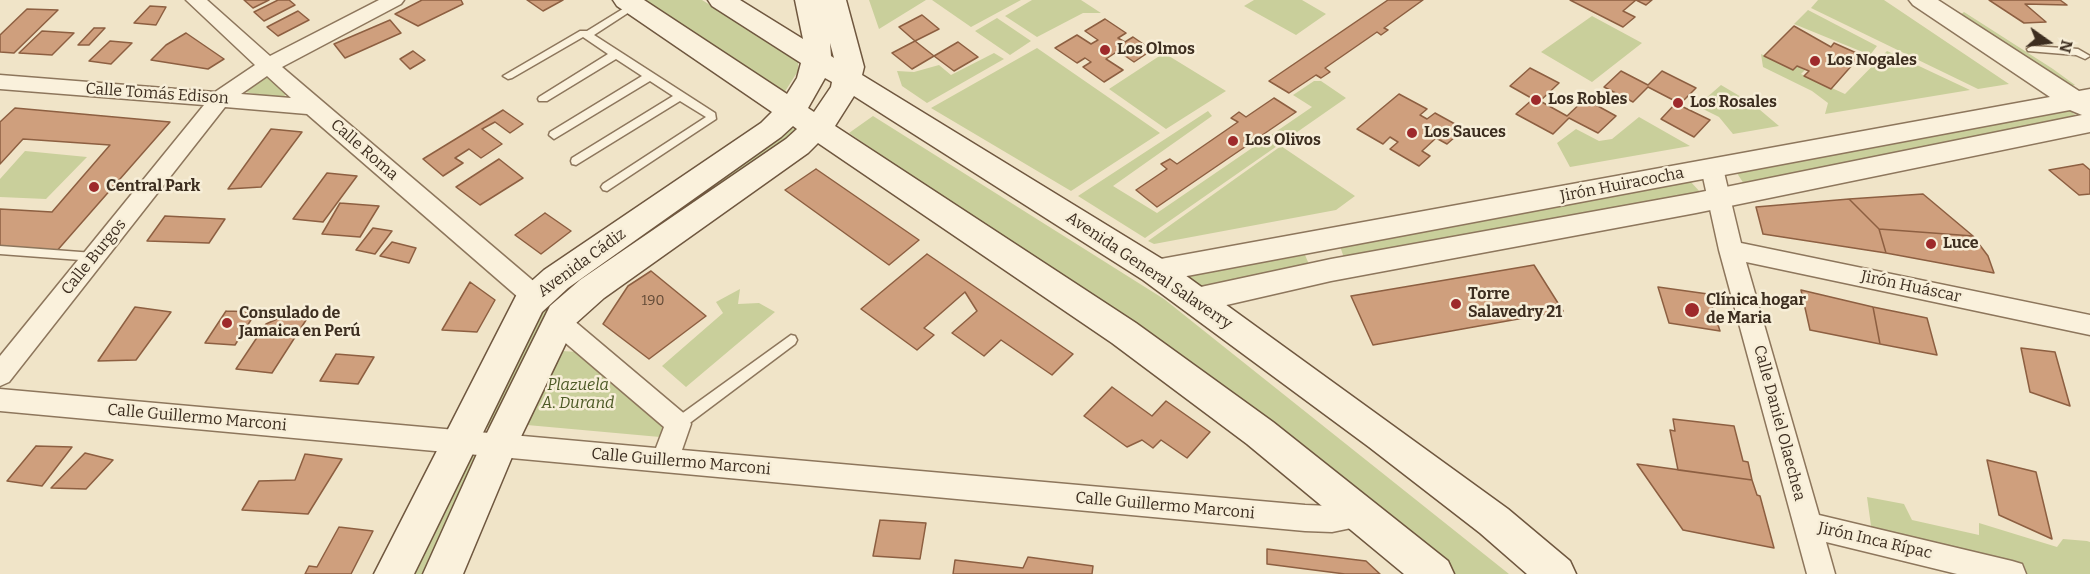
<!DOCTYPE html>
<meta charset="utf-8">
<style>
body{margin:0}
#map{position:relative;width:2090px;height:574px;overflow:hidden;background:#f0e4c8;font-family:Bitter,serif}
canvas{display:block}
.north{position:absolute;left:2018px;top:12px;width:60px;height:60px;-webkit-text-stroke:4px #f7eed8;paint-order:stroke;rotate:104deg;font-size:16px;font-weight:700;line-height:24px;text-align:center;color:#3d2e20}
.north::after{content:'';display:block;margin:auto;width:21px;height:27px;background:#3d2e20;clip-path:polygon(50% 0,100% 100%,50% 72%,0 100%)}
</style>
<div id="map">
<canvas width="2090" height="574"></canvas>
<div class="north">N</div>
</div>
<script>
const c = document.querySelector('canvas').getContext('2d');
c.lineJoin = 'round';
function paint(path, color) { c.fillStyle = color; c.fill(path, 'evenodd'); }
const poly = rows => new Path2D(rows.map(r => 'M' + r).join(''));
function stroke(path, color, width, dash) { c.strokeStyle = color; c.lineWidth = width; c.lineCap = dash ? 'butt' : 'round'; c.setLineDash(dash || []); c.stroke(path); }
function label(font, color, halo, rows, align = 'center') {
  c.font = font + ' Bitter,serif'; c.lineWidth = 5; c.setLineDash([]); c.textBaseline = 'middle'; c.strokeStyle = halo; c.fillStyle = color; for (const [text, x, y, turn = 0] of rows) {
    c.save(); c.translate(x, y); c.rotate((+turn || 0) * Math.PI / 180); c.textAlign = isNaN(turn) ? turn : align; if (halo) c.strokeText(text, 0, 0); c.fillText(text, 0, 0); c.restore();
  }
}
paint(poly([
 [638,0,702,0,798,59,798,71,784,93],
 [869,0,926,0,879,29],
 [932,0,1021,0,971,27],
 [1032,0,1081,0,1101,13,1083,13,1037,37,1005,16],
 [1254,0,1302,0,1326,14,1296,35,1244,6],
 [1818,0,1884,0,2009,84,1978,89,1811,8],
 [1808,10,1877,46,1870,55,1794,24],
 [1964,12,2053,69,2075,85,2065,88,1956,18],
 [1592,16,1642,43,1592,82,1541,52],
 [997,18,1031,41,1010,55,975,31],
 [1037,48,1160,133,1071,191,931,108],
 [1887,51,1970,90,1825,114,1828,103,1812,91,1763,67,1761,54,1789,68,1793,64,1805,70,1801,74,1845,94],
 [994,53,1004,59,927,103,902,86,897,71,914,72,939,65,951,75],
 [1164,53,1226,91,1166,129,1109,89],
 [267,76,273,79,289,92,283,97,271,97,245,92,259,78],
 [1314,81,1321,81,1346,98,1145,238,1078,196,1208,111,1212,116,1113,186,1157,213,1312,107,1293,95],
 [1721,85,1753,104,1779,126,1733,134,1719,117,1697,106],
 [2064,106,2083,121,1744,184,1735,170],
 [873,116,1164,299,1509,574,1448,574,1133,329,849,133],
 [1639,117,1690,146,1570,167,1557,143,1576,129,1599,141,1612,139],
 [799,128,804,131,571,293,498,425,489,428,480,425,545,301,789,129],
 [1281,146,1355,196,1336,210,1154,244,1148,241],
 [25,151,87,157,46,199,0,197,0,179],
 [1689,180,1702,194,1345,261,1340,246],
 [1305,255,1311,269,1204,288,1186,276],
 [740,289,738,304,759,303,775,312,686,387,662,366,723,313,716,302],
 [562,351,578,352,665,426,660,437,527,425],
 [465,454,485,454,429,574,408,574],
 [1867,497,1904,504,1912,520,1979,535,1979,523,2057,547,2063,539,2087,541,2090,542,2090,574,2027,574,1872,533]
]), '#c9cf9b');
const building = poly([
 [244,0,269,0,253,8,244,0],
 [278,0,289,0,295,5,264,21,254,12,278,0],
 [422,0,461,0,463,4,418,26,395,14,422,0],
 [527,0,563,0,543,11,527,0],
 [1388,0,1423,0,1384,28,1388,30,1381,35,1377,32,1325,68,1330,72,1321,78,1316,75,1289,93,1269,81,1388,0],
 [1570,0,1652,0,1646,5,1636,0,1623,11,1635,17,1623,27,1570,0],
 [1989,0,2060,0,2067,5,2025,4,2046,22,2024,23,1989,0],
 [150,6,166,7,156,25,134,23,150,6],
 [27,9,58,10,14,53,0,52,0,35,27,9],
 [298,11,309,20,278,36,267,27,298,11],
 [922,15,939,29,915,41,899,27,922,15],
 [1105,19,1126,33,1118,38,1125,42,1133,37,1152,50,1134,62,1118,51,1106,59,1123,70,1104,82,1083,67,1091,62,1085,58,1077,63,1055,48,1077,35,1091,44,1098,40,1085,31,1105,19],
 [390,20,401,33,345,58,334,44,390,20],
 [1794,26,1831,47,1834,43,1861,55,1831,89,1804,76,1809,71,1797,66,1793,70,1764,56,1794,26],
 [94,28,105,28,89,45,78,45,94,28],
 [42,31,74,33,52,55,19,53,42,31],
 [186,33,224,59,208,69,151,60,166,45,186,33],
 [110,41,132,43,111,64,89,61,110,41],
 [915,41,934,56,912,69,892,53,915,41],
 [958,42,978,57,954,71,934,56,958,42],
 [413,51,425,60,410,69,400,59,413,51],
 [1530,68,1559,83,1540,101,1567,116,1585,99,1616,116,1598,133,1569,118,1553,134,1516,114,1533,99,1510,86,1530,68],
 [1621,71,1648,85,1662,71,1696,88,1679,105,1710,120,1694,137,1661,119,1677,102,1648,87,1633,102,1604,87,1621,71],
 [1399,94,1427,109,1420,115,1427,119,1435,113,1464,129,1447,144,1436,138,1422,151,1430,156,1419,166,1390,149,1398,142,1390,137,1383,144,1357,129,1399,94],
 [1274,98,1296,112,1157,207,1136,190,1167,169,1161,164,1170,159,1177,164,1238,122,1231,118,1239,112,1246,117,1274,98],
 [15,108,170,122,55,253,0,247,0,209,52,212,110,145,23,139,0,164,0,122,15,108],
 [503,110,523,124,510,133,495,122,482,129,502,144,481,158,469,149,455,158,463,163,443,176,423,159,503,110],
 [271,129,302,132,261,187,228,189,271,129],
 [499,159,523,178,480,205,456,187,499,159],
 [2083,164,2090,170,2090,194,2079,195,2049,170,2083,164],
 [816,169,919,240,889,265,785,190,816,169],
 [327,173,357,176,323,222,293,219,327,173],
 [1923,194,1973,236,1879,229,1849,199,1923,194],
 [1849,199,1879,229,1886,253,1763,234,1756,207,1849,199],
 [340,203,379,206,360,237,322,234,340,203],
 [545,213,571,231,541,254,515,235,545,213],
 [165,216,225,219,209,243,147,241,165,216],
 [373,228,392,231,375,254,356,250,373,228],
 [1879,229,1973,236,1988,256,1994,273,1886,253,1879,229],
 [392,242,416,248,409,263,380,256,392,242],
 [927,254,1073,354,1052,375,1001,340,984,356,952,333,977,311,965,292,924,328,934,335,917,350,861,309,927,254],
 [1534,265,1563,311,1373,345,1351,296,1534,265],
 [651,271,706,316,649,359,603,324,628,286,651,271],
 [470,282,495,300,477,332,442,330,470,282],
 [1658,287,1708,294,1720,331,1669,323,1658,287],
 [1801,290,1873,307,1880,344,1810,330,1801,290],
 [135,307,171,312,136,360,98,361,135,307],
 [1873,307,1927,318,1937,355,1880,344,1873,307],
 [226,311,256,312,235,345,205,343,226,311],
 [286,315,308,317,272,373,236,369,266,324,286,315],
 [2021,348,2055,352,2070,406,2030,392,2021,348],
 [336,354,374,357,358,384,320,381,336,354],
 [1112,387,1152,416,1166,401,1210,432,1187,458,1161,440,1153,448,1142,440,1127,447,1084,416,1112,387],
 [1673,419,1734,426,1743,461,1748,462,1752,480,1678,470,1670,430,1675,431,1673,419],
 [36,446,72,447,42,486,7,481,36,446],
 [85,453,113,460,86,489,51,488,85,453],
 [305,454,342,459,308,514,242,510,259,481,295,480,305,454],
 [1987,460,2036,472,2052,539,1999,515,1987,460],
 [1637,464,1752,480,1757,495,1760,496,1774,548,1683,530,1637,464],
 [880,520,926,523,920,559,873,556,880,520],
 [339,527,373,531,351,574,305,574,309,566,317,567,339,527],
 [1267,549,1366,561,1380,574,1345,574,1267,564,1267,549],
 [1028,557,1093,566,1092,574,953,574,955,560,1023,568,1028,557]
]);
paint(building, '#cf9f7d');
stroke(building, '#8d5f41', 1.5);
const service = poly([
 [634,2,637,3,637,7,594,35,715,113,716,119,607,191,603,190,601,187,603,184,706,117,680,101,576,165,572,164,571,161,572,158,673,96,650,81,554,139,549,135,550,132,642,76,616,59,547,101,539,101,538,99,539,97,608,54,583,37,512,78,508,79,503,76,580,31,587,31,634,2],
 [2032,46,2078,49,2090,56,2085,59,2076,55,2028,51,2027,49,2032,46],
 [0,246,94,253,100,257,94,261,0,254,0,246],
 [791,335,795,336,797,340,795,344,683,428,678,430,673,428,671,424,673,420,791,335]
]);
const minor = poly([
 [186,0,207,0,270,56,379,0,404,0,401,4,282,67,544,290,547,297,544,304,535,306,526,304,307,114,225,107,9,382,0,386,0,356,204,105,0,89,0,75,215,92,255,65,186,0],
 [267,76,291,98,241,94,267,76],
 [1712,160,1720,162,1723,168,1741,243,2090,315,2090,335,1746,262,1819,515,2012,561,2022,564,2026,574,1957,574,1826,542,1835,574,1807,574,1719,250,1701,168,1704,162,1712,160],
 [557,311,566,314,687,416,691,424,682,450,1305,505,1332,506,1361,500,1371,504,1375,513,1371,522,1361,526,1332,532,1305,531,0,411,0,389,656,448,664,427,548,328,545,321,548,314,557,311]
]);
const tertiary = poly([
 [1909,0,1938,0,2079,91,2090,89,2090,132,1696,213,1331,281,1196,312,1185,308,1181,300,1185,292,1196,288,1331,259,1696,193,2082,115,2070,110,1155,282,1145,279,1140,271,1145,263,1155,260,2050,97,1913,5,1909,0]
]);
const secondary = poly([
 [613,0,644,0,787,94,797,78,801,63,712,6,708,0,740,0,803,39,795,0,846,0,864,67,862,75,1167,262,1508,509,1570,561,1576,574,1527,574,1480,533,1369,447,1143,280,854,96,835,126,1136,323,1273,422,1448,561,1454,574,1404,574,1247,444,1112,343,818,143,808,153,604,298,575,324,517,445,463,574,423,574,481,445,550,306,580,280,786,139,797,129,793,126,781,137,568,288,542,312,414,574,374,574,517,294,544,270,761,123,772,112,617,6,613,0],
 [830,43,834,58,831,56,830,43],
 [825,78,832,82,831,87,814,112,808,108,825,78]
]);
stroke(service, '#8d765c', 3);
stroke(minor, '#8d765c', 3);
stroke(tertiary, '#8d765c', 3);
stroke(secondary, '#6f573f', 3);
paint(service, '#faf1dc');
paint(minor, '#faf1dc');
paint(tertiary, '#faf1dc');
paint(secondary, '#faf1dc');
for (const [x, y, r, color] of [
 [1105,50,6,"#9e2a2b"],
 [1815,61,6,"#9e2a2b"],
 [1536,100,6,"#9e2a2b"],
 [1678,103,6,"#9e2a2b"],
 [1412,133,6,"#9e2a2b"],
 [1233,141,6,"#9e2a2b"],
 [94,187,6,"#9e2a2b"],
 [1931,244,6,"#9e2a2b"],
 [1456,304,6,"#9e2a2b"],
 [1692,310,8,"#9e2a2b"],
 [227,323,6,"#9e2a2b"]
]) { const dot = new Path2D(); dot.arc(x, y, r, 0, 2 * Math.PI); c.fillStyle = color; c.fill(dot); stroke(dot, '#f7eed8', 2); }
label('14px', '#624a37', null, [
 ["190",653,301]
]);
label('bold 16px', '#3d2e20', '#f7eed8', [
 ["Los Olmos",1117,50],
 ["Los Nogales",1827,61],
 ["Los Robles",1548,100],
 ["Los Rosales",1690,103],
 ["Los Sauces",1424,133],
 ["Los Olivos",1245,141],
 ["Central Park",106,187],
 ["Luce",1943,244],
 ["Torre",1468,295],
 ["Salavedry 21",1468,313],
 ["Clínica hogar",1706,301],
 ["de Maria",1706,319],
 ["Consulado de",239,314],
 ["Jamaica en Perú",239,332]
], 'left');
label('16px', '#3d2e20', '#f7eed8', [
 ["Calle Tomás Edison",157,94,4],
 ["Calle Roma",364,150,41],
 ["Jirón Huiracocha",1622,185,-11],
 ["Calle Burgos",94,257,-51],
 ["Avenida Cádiz",582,263,-36],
 ["Avenida General Salaverry",1149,271,34],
 ["Jirón Huáscar",1911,287,12],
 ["Calle Guillermo Marconi",197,418,5],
 ["Calle Daniel Olaechea",1779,423,75],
 ["Calle Guillermo Marconi",681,462,5],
 ["Calle Guillermo Marconi",1165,506,5],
 ["Jirón Inca Rípac",1875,541,13]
]);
label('italic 16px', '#4d5a26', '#f7eed8', [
 ["Plazuela",578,386],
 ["A. Durand",578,404]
]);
</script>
